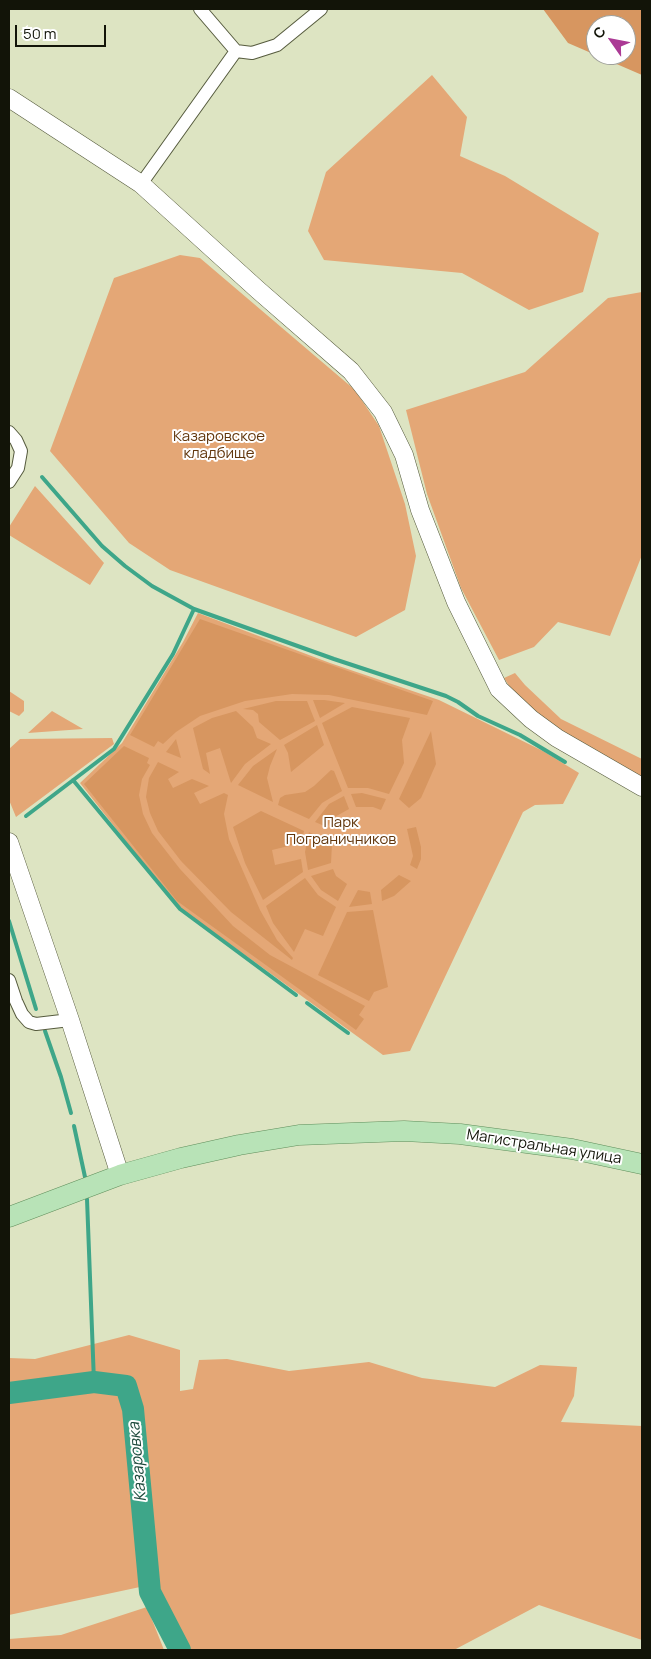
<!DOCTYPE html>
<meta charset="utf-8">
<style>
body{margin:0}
#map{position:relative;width:651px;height:1659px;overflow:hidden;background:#dde4c2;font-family:Manrope,sans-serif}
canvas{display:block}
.frame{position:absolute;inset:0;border:10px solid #121408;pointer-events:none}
.north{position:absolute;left:586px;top:15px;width:50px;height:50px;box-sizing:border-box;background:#fff;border:1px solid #a0a19c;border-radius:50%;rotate:303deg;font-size:14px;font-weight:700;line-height:20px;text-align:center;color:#121408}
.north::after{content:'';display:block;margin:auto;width:18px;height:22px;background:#ab3a95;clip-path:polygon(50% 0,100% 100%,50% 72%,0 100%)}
.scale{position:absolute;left:15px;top:25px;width:91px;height:22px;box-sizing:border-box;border:2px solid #121408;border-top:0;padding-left:6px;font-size:15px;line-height:18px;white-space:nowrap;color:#121408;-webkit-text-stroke:4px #fff;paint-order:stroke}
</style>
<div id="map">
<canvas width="651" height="1659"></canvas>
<div class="frame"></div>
<div class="north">С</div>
<div class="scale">50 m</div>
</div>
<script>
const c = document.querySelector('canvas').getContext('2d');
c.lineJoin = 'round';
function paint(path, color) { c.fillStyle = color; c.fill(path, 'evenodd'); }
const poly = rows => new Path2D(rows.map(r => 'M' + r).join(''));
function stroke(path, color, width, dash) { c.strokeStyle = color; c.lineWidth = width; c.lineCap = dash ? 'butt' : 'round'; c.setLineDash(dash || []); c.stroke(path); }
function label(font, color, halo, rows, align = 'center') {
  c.font = font + ' Manrope,sans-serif'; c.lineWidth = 4; c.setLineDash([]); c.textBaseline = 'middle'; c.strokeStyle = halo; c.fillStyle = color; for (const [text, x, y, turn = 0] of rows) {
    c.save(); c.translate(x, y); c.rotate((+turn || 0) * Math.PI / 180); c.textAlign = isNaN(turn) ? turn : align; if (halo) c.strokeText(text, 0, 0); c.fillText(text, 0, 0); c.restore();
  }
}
paint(poly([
 [432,75,467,117,460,156,505,176,599,233,583,292,529,310,462,273,324,260,308,231,326,172],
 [180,255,200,258,355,390,379,426,405,504,416,556,405,610,356,637,170,570,129,543,50,451,114,278],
 [642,292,642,555,610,636,558,622,534,647,499,660,461,588,427,494,406,410,525,372,608,298],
 [35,486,104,563,90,585,9,535,9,527],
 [198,613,330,663,439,700,543,751,579,773,563,804,535,805,523,812,410,1051,383,1055,176,905,80,783,122,743,183,642],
 [515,673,525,685,561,719,642,759,642,778,552,729,519,701,504,678],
 [9,691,24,701,24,711,19,716,9,711],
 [52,711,83,729,28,733],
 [112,738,114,744,16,817,9,800,9,749,20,739],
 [129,1335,180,1350,180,1391,193,1389,199,1360,227,1359,289,1371,369,1362,422,1378,495,1387,540,1365,577,1367,574,1396,561,1422,642,1426,642,1640,539,1605,454,1650,189,1650,154,1584,9,1615,9,1358,35,1359],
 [147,1607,164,1650,9,1650,9,1639,61,1635]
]), '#e4a776');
paint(poly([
 [543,9,642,9,642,75,568,43],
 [596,25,626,25,626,55,596,55],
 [200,619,433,701,427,715,329,695,292,694,245,701,200,716,176,732,163,744,158,741,154,747,130,735],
 [313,700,324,700,345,703,320,718],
 [276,701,307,701,315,721,280,740,259,722,258,714,253,710,243,709],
 [352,707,410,718,402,740,404,763,389,794,368,788,348,788,322,723],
 [236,711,253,727,257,738,271,744,245,764,231,783,220,748,206,753,210,774,203,769,193,728,212,718],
 [317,725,324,745,291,772,288,753,284,745],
 [431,731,436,764,421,798,409,808,399,799],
 [176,739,181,758,166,752],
 [124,746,149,758,147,763,150,765,142,779,139,795,143,814,152,833,180,869,233,926,270,955,365,1006,359,1015,364,1019,356,1030,177,901,84,784],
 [277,749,270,766,267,778,273,802,238,785,253,766],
 [158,762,179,772,168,779,173,788,192,779,209,786,194,793,200,804,224,793,228,795,224,814,229,839,260,910,277,940,293,958,292,960,231,912,181,861,158,831,150,813,146,797,149,778],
 [331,770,334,771,342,791,322,803,309,819,278,805,280,798,285,795,305,792,314,786],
 [362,793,386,799,381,810,373,807,356,807,351,794],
 [344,796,349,809,333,818,327,827,315,822,329,804],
 [261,811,304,831,301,843,272,850,275,865,301,859,303,872,263,900,245,863,233,827],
 [416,827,421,847,421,859,417,869,410,865,413,856,407,829],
 [309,832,332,844,331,863,308,870,305,852],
 [333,869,336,876,347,884,338,901,321,890,311,876],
 [399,875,411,881,394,896,382,901,381,890],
 [305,878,318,895,336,907,323,936,305,929,294,952,273,923,266,906],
 [358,890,370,892,372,904,349,907],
 [373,910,388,987,374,992,369,1001,318,975,347,912]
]), '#d79660');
stroke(poly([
 [42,477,102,546,125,566,152,586,194,609],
 [73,780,180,909,296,995],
 [26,816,114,749,173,654,194,609,334,659,446,696,458,702,478,716,520,735,565,762],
 [9,921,36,1009],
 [307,1003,348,1033],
 [45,1031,61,1077,71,1113],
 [74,1126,85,1177],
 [87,1199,94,1382]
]), '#3ea689', 4);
stroke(poly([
 [9,1393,94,1382,126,1386,133,1409,150,1592,180,1650]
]), '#3ea689', 22);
const street = poly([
 [200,9,236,51],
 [236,51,252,53,277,45,321,9],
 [141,184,236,51],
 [9,432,16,440,21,451,18,468,9,482],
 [9,980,16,1001,22,1014,29,1022,36,1024,70,1020]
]);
const secondary = poly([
 [9,98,141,184,258,290,351,371,383,412,404,455,420,510,456,602,499,689,531,719,557,738,642,787],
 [9,842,70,1020,120,1175]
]);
const primary = poly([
 [9,1217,120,1175,181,1158,239,1145,299,1135,404,1131,460,1134,572,1149,642,1164]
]);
stroke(street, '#565b3e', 14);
stroke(secondary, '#565b3e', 19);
stroke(primary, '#5f8e5b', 21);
stroke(street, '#fff', 12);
stroke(secondary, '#fff', 18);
stroke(primary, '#b8e3b7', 20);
label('15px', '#61360c', '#fff', [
 ["Казаровское",219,437],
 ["кладбище",219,454],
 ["Парк",341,823],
 ["Пограничников",341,840]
]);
label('15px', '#121408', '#fff', [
 ["Магистральная улица",544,1147,9]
]);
label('italic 16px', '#1d493c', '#fff', [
 ["Казаровка",138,1462,-95]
]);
</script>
